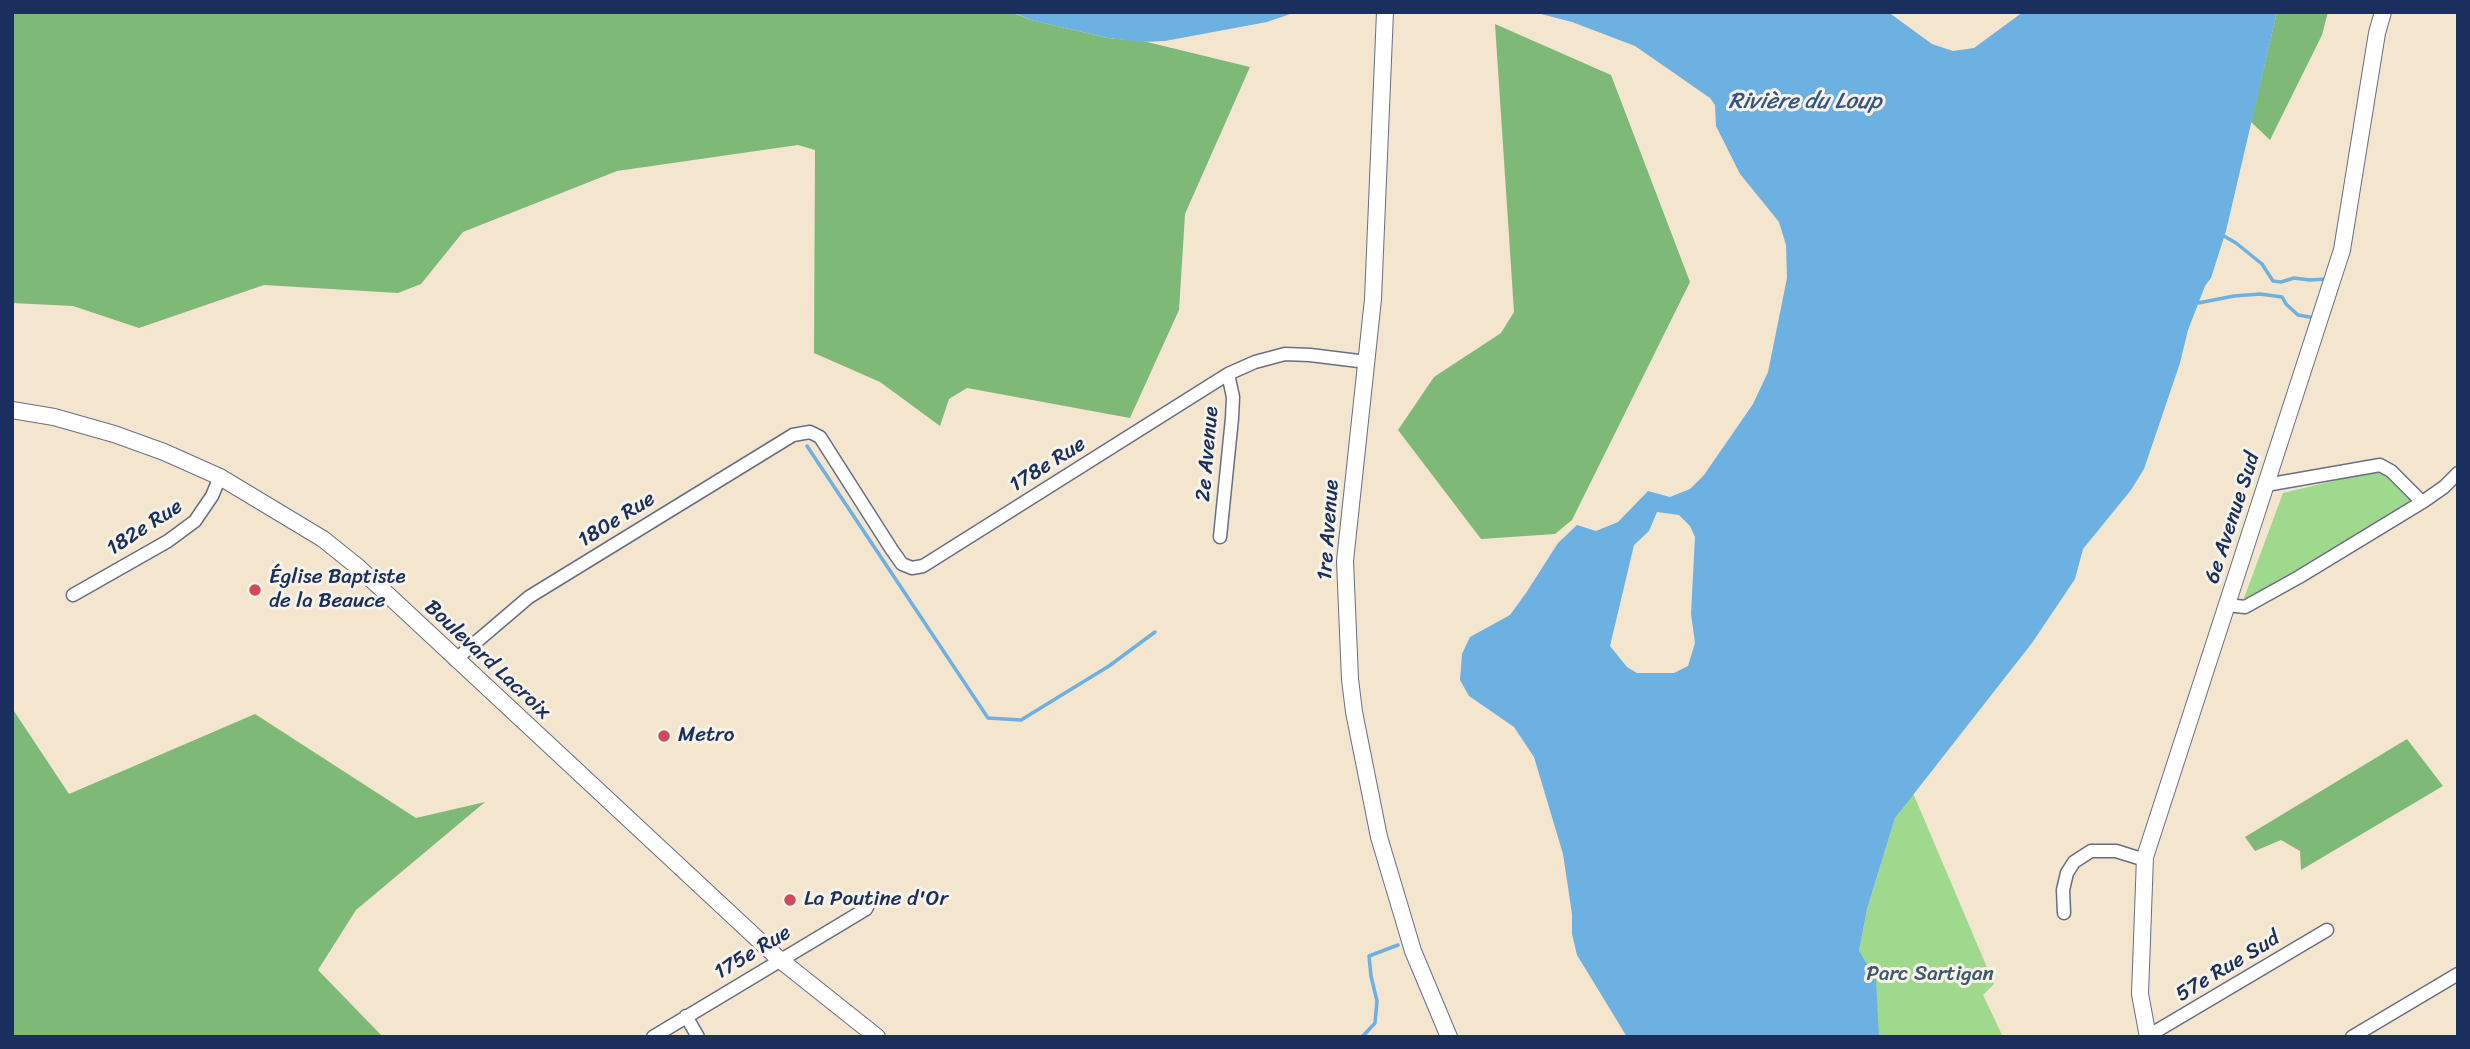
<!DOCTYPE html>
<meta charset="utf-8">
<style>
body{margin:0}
#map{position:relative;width:2470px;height:1049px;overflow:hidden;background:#f4e5cf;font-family:Sriracha,sans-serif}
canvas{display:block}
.frame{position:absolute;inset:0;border:14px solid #1b2f5e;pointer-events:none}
</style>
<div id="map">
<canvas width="2470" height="1049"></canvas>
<div class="frame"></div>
</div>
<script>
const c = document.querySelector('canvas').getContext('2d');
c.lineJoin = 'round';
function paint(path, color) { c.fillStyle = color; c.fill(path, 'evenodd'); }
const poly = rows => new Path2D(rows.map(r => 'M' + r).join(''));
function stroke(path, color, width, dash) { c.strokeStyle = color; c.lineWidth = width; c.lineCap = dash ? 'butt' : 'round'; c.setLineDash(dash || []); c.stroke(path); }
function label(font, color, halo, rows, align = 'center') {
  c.font = font + ' Sriracha,sans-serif'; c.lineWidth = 6; c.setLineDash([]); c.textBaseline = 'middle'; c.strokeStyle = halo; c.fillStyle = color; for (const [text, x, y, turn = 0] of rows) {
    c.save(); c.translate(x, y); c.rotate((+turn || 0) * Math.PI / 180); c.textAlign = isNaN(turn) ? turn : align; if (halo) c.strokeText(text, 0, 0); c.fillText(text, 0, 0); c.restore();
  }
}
paint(poly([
 [2379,470,2413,502,2246,601,2244,598,2283,493],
 [1913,793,1994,984,1983,995,2003,1037,1879,1037,1859,951,1867,909,1895,818]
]), '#9fd98d');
paint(poly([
 [12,12,1011,12,1031,20,1108,38,1147,42,1250,67,1185,214,1179,310,1130,418,967,388,949,399,940,426,880,382,814,353,815,150,798,145,617,171,463,232,421,284,398,293,264,285,139,328,73,306,12,303],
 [2277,12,2328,12,2322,35,2270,140,2251,122],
 [1495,24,1611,75,1690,282,1572,520,1555,534,1481,539,1398,430,1434,377,1501,333,1514,312],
 [12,708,69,794,255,714,416,818,485,802,356,910,318,970,383,1037,12,1037],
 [2407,739,2443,786,2301,870,2300,851,2281,840,2255,851,2245,837]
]), '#7fb978');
paint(poly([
 [1012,12,1296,12,1267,22,1165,41,1140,42,1108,38,1031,20],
 [1533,12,1888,12,1932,44,1953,51,1974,48,2023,12,2277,12,2226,231,2211,278,2205,286,2188,330,2180,363,2144,469,2131,490,2083,549,2075,579,2032,643,1895,818,1867,909,1859,951,1876,980,1879,1037,1627,1037,1577,955,1572,934,1572,914,1563,854,1534,757,1514,727,1469,696,1460,680,1462,654,1470,637,1510,615,1526,593,1558,543,1577,525,1596,531,1618,522,1648,491,1670,497,1690,489,1704,475,1753,404,1768,372,1787,278,1786,245,1779,222,1740,174,1716,126,1715,105,1710,98,1635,46,1572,22],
 [1657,512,1679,515,1690,526,1695,537,1691,614,1695,643,1688,666,1674,673,1637,673,1627,667,1610,646,1634,545,1649,531]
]), '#6db0e2');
stroke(poly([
 [2220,237,2224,236,2236,243,2262,264,2273,281,2281,282,2294,278,2310,280,2327,279],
 [2198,303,2234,296,2260,294,2282,297,2286,304,2298,315,2315,318],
 [807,446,988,718,1021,720,1109,666,1155,632],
 [1362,1037,1375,1023,1377,1001,1371,976,1369,956,1398,945]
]), '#6db0e2', 3.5);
const minor = poly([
 [2266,485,2380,465,2391,471,2422,502],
 [1220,537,1232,418,1233,397,1228,374],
 [73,595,168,541,195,521,212,496,220,477],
 [2227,605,2245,607,2299,577,2424,501,2444,487,2458,473],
 [455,660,529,597,793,435,810,432,820,437,892,550,902,564,912,568,923,566,1228,374,1255,362,1285,354,1310,355,1367,362],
 [2064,913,2063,890,2067,873,2074,862,2091,851,2116,851,2145,860],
 [686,1016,698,1037],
 [2148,1036,2327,930],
 [653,1037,866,909,870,901],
 [2352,1037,2458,974]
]);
const major = poly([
 [1385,12,1373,299,1345,561,1350,679,1354,712,1379,837,1413,951,1449,1037],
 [12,410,54,417,114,434,164,452,220,477,323,539,358,567,779,959,877,1037],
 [2148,1037,2140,994,2145,857,2342,250,2377,33,2383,12]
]);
stroke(minor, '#676f86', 15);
stroke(major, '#676f86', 18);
stroke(minor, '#fff', 12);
stroke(major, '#fff', 16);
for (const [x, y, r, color] of [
 [255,590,7,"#d1495b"],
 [664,736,7,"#d1495b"],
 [790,900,7,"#d1495b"]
]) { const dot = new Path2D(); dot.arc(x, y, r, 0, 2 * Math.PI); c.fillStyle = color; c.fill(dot); stroke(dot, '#f7f3e8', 2.5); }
label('21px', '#1b2f5e', '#f7f3e8', [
 ["2e Avenue",1208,454,-85],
 ["178e Rue",1048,465,-32],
 ["6e Avenue Sud",2233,518,-72],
 ["180e Rue",617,520,-32],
 ["182e Rue",145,528,-33],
 ["1re Avenue",1329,530,-86],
 ["Boulevard Lacroix",487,660,43],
 ["175e Rue",753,953,-31],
 ["57e Rue Sud",2228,967,-31]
]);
label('21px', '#1b2f5e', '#f7f3e8', [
 ["Église Baptiste",269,578],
 ["de la Beauce",269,602],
 ["Metro",678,736],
 ["La Poutine d'Or",804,900]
], 'left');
label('21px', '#3c5a6a', '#f7f3e8', [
 ["Parc Sartigan",1930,975]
]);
label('italic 23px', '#345686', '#f7f3e8', [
 ["Rivière du Loup",1805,102]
]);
</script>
